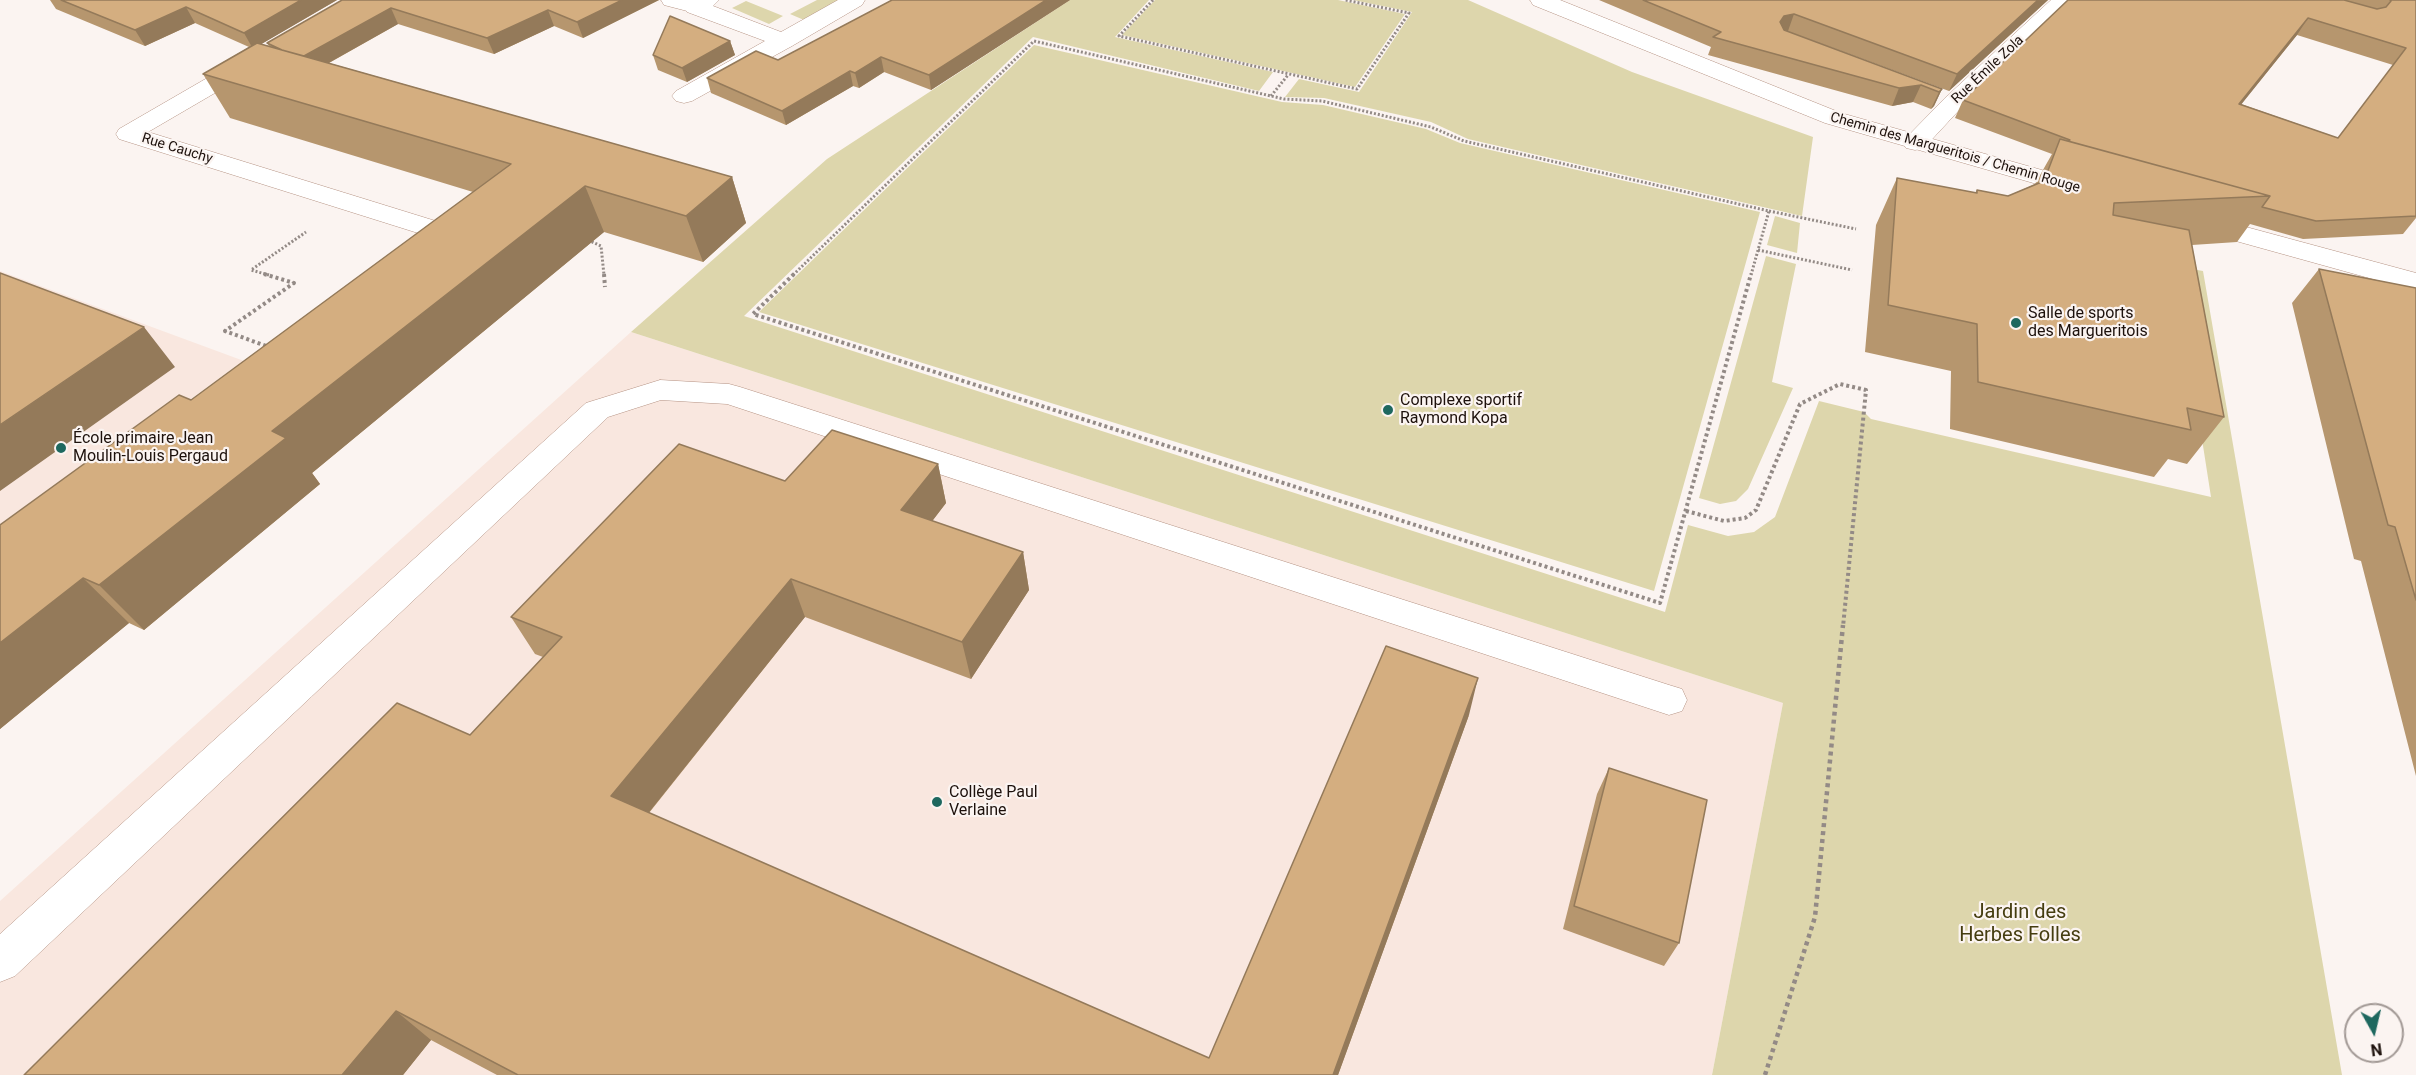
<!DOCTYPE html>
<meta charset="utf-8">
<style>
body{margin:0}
#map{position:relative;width:2416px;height:1075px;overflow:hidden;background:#fbf4f1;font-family:Roboto,sans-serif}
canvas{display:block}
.north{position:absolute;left:2344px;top:1003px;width:60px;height:60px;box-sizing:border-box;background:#fbf4f1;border:2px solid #a29995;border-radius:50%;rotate:172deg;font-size:16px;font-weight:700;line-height:24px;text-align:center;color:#1d110c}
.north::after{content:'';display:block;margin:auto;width:21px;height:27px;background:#1e685f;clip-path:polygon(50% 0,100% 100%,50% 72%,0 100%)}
</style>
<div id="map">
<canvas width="2416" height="1075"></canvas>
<div class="north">N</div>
</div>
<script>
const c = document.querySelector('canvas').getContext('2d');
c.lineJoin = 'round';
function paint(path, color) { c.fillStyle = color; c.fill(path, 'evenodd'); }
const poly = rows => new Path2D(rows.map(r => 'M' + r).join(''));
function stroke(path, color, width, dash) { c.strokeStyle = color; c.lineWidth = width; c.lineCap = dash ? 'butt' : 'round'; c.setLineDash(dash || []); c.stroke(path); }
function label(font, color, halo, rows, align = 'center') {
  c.font = font + ' Roboto,sans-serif'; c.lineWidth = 4.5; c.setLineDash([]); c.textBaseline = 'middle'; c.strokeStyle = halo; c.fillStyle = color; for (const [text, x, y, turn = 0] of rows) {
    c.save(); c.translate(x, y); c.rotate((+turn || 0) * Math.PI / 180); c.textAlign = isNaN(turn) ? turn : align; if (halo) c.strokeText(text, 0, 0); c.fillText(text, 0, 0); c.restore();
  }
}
paint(poly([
 [0,271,244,361,0,535],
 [631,332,1783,703,1712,1075,0,1075,0,901]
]), '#f9e7df');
paint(poly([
 [817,0,841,0,804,20,790,14],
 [1070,0,1149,0,1115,37,1273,72,1259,91,1033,37,744,316,1665,612,1688,525,1728,536,1754,532,1775,517,1819,401,1864,412,1871,419,2211,497,2175,266,2203,271,2342,1075,1712,1075,1783,703,631,332,827,159],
 [1155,0,1338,0,1405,14,1355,87,1122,35],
 [1353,0,1468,0,1632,72,1813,137,1802,216,1468,139,1431,122,1324,98,1285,97,1299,79,1359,92,1412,12],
 [746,1,783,16,769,24,732,8],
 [1034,45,1282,102,1323,105,1426,129,1460,143,1760,212,1654,591,759,312],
 [1775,216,1800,223,1797,253,1767,245],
 [1766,256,1796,264,1772,382,1793,388,1748,489,1736,501,1720,504,1699,498]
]), '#ddd6ac');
const service = poly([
 [661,0,695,0,703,2,706,7,703,12,695,13,664,5,661,0],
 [660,380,729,384,740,387,1669,685,1682,689,1687,700,1682,711,1669,715,727,404,661,400,608,417,15,976,0,982,0,934,586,403,660,380]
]);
const pedestrian = poly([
 [248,57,256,59,259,64,256,69,148,132,455,227,459,233,455,239,446,241,437,239,119,139,116,134,119,129,240,59,248,57]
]);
const minor = poly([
 [692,0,719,0,713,6,781,32,838,0,865,0,862,5,792,46,692,101,684,103,676,101,672,96,676,91,765,41,687,12,684,7,692,0],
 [2051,0,2074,0,1961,108,1924,148,1915,150,1906,148,1903,143,1906,138,1945,98,2051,0]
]);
const tertiary = poly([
 [1530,0,1560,0,1841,113,2091,184,2095,189,2091,194,2082,197,1825,123,1533,5,1530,0],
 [2198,214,2416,273,2416,291,2189,228,2185,222,2189,216,2198,214]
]);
stroke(service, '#b69485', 1);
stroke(pedestrian, '#b69485', 1);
stroke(minor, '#b69485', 1);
stroke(tertiary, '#b69485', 1);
stroke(poly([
 [1153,0,1119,36,1357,89,1409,13,1345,0],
 [1271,96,1288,75],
 [1769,211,1856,229],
 [588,240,601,246,604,275],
 [1758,250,1852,270],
 [269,275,251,270,306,232],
 [793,275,1034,41,1284,99,1322,101,1431,127,1464,141,1769,211,1751,275]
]), '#938a86', 3, [2, 2]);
stroke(poly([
 [264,274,294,283,225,331,269,347],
 [604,274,605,287],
 [794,274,753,314,1660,603,1751,274],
 [1686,511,1724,521,1745,518,1756,510,1800,404,1840,384,1866,390,1843,627]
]), '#938a86', 4, [3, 3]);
stroke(poly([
 [1765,1075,1815,917,1843,625]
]), '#938a86', 4.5, [4, 4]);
paint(service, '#fff');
paint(pedestrian, '#fff');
paint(minor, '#fff');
paint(tertiary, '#fff');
paint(poly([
 [50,0,337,0,261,44,269,46,267,43,342,0,659,0,583,38,554,26,494,54,398,24,329,63,732,177,746,223,703,262,604,232,312,473,320,484,144,630,129,623,0,729,0,525,191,400,473,192,230,118,203,74,249,47,195,23,145,46,56,9],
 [892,0,1070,0,931,90,884,72,859,88,853,86,786,125,711,93,707,78,778,60],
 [1599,0,2048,0,1949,91,1787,31,1942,89,1934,106,1931,109,1913,102,1892,106,1708,55,1711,47],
 [2068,0,2416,0,2416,218,2403,234,2303,239,2250,224,2237,242,2192,245,2224,417,2187,464,2168,459,2154,477,1950,429,1951,371,1865,352,1876,225,1897,178,1975,193,1977,190,2008,196,2035,184,2052,154,1955,118,1963,100],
 [2297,35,2393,65,2338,138,2241,104],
 [730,41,735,55,687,82,658,70,653,55],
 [2319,269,2416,288,2416,776,2361,561,2354,559,2292,303],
 [938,464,946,503,932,521,1023,552,1029,590,971,679,805,617,649,813,1209,1058,1469,715,1338,1075,497,1075,431,1040,403,1075,24,1075,470,735,543,657,535,654,511,617,785,481],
 [1609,768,1679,943,1664,966,1563,929,1597,794]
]), '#b6966e');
paint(poly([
 [301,0,337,0,253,49,244,33],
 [622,0,659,0,583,38,577,22],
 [1046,0,1070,0,931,90,929,75],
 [2038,0,2048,0,1949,91,1957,74],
 [186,7,195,23,145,46,135,30],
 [391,8,398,24,309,74,301,58],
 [548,10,554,26,494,54,487,38],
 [1794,14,1788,31,1778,33,1780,22,1784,16],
 [2308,18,2297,35,2228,121,2239,104],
 [730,41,735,55,687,82,682,68],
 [881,57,884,72,859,88,855,73],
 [850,71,853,86,786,125,782,111],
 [1921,85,1913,102,1892,106,1899,88],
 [1942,89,1934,106,1931,109,1939,92],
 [732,177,746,223,703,262,686,216],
 [585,186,604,232,312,473,320,484,144,630,99,585,272,431],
 [144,327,175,367,0,491,0,425],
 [938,464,946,503,911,549,901,510],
 [1023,552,1029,590,971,679,962,642],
 [83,578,129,623,0,729,0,643],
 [791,579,805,617,634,831,611,796],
 [1478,678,1469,715,1338,1075,1333,1075],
 [396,1011,431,1040,403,1075,342,1075]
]), '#947a5a');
const building = poly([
 [61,0,301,0,244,33,186,7,135,30,61,0],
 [342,0,622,0,577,22,548,10,487,38,391,8,304,56,282,50,267,43,342,0],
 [892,0,1046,0,929,75,881,57,855,73,850,71,782,111,707,78,756,51,778,60,892,0],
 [1643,0,2038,0,1957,74,1794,14,1784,16,1780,22,1784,30,1942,89,1939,92,1921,85,1899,88,1713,37,1721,32,1643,0],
 [2068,0,2344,0,2377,9,2386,7,2391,1,2390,0,2416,0,2416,216,2316,221,2262,207,2270,196,2068,141,2070,140,1963,100,2068,0],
 [2308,18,2406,48,2338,138,2239,104,2308,18],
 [670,16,730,41,682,68,653,55,670,16],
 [257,43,732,177,686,216,585,186,272,431,286,438,99,585,83,578,0,643,0,525,179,395,191,400,511,164,203,74,257,43],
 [2060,139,2270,196,2114,203,2113,215,2189,230,2224,417,2187,408,2191,430,1978,382,1977,324,1888,305,1897,178,1977,193,1977,190,2008,196,2044,181,2060,139],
 [2319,269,2416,288,2416,600,2395,527,2388,525,2319,269],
 [0,273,144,327,0,425,0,273],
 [832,430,938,464,901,510,1023,552,962,642,791,579,611,796,1209,1058,1386,646,1478,678,1333,1075,518,1075,396,1011,342,1075,24,1075,397,703,470,735,562,637,511,617,679,444,785,481,832,430],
 [1609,768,1707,800,1679,943,1574,906,1609,768]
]);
paint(building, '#d4ae80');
stroke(building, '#947a5a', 1.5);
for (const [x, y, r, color] of [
 [2016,323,6,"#1e685f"],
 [1388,410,6,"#1e685f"],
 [61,448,6,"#1e685f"],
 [937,802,6,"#1e685f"]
]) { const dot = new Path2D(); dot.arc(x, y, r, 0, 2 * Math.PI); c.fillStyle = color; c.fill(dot); stroke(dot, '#fbf4f1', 2); }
label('14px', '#1d110c', '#fbf4f1', [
 ["Rue Émile Zola",1988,70,-43],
 ["Rue Cauchy",177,149,17],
 ["Chemin des Margueritois / Chemin Rouge",1955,153,16]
]);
label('16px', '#1d110c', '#fbf4f1', [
 ["Salle de sports",2028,314],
 ["des Margueritois",2028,332],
 ["Complexe sportif",1400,401],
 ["Raymond Kopa",1400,419],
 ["École primaire Jean",73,439],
 ["Moulin-Louis Pergaud",73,457],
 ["Collège Paul",949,793],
 ["Verlaine",949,811]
], 'left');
label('20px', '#453d10', '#fbf4f1', [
 ["Jardin des",2020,913],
 ["Herbes Folles",2020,936]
]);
</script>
